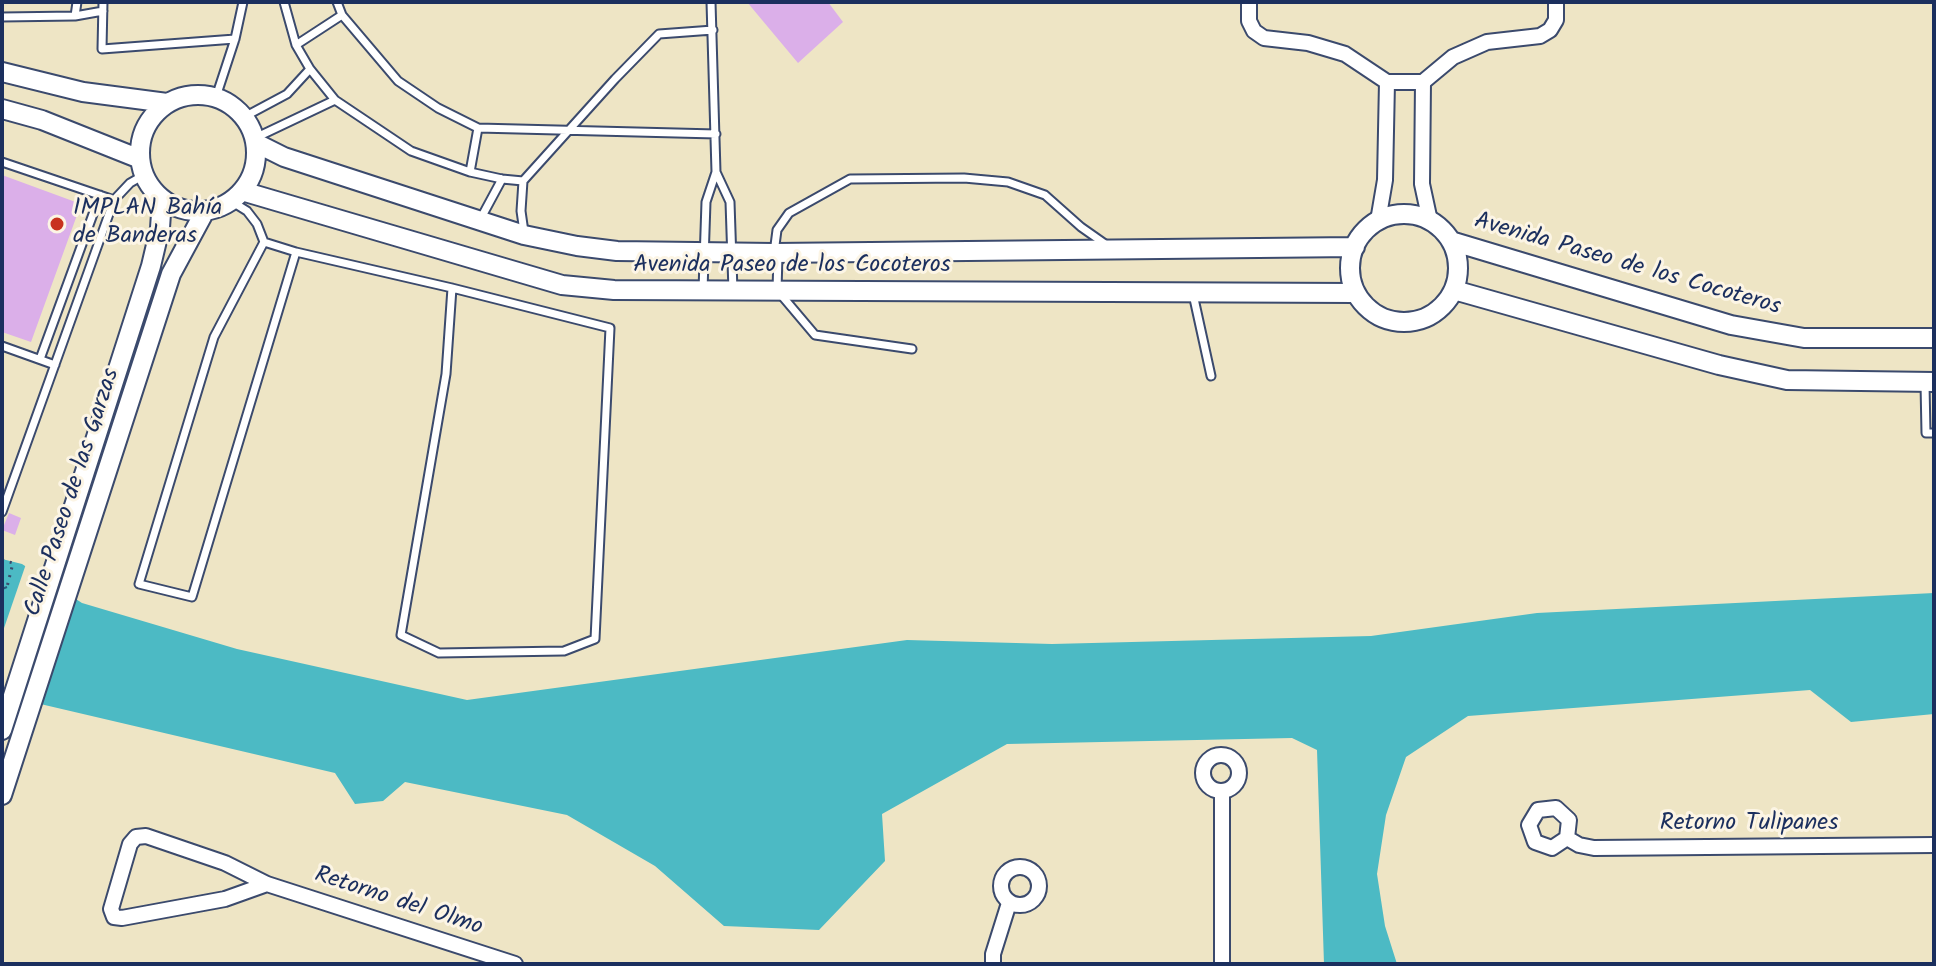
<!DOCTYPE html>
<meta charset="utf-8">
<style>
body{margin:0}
#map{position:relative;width:1936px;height:966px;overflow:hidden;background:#eee5c5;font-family:Kalam,sans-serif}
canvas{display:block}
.frame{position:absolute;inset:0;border:4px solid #1b2f5e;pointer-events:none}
</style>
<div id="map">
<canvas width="1936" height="966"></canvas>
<div class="frame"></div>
</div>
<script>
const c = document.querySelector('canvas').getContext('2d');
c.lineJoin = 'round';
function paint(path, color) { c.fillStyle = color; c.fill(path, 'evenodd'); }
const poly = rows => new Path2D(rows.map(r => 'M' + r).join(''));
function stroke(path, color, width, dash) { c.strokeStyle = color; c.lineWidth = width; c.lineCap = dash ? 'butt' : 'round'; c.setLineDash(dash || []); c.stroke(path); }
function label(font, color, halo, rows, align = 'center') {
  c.font = font + ' Kalam,sans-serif'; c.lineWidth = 6; c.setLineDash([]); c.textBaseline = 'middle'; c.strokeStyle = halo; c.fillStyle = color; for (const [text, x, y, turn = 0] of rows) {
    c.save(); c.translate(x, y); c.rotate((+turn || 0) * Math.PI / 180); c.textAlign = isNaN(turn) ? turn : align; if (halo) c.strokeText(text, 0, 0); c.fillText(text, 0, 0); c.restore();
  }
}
paint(poly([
 [2,559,22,564,82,603,237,649,467,700,907,640,1052,644,1371,636,1537,613,1934,593,1934,714,1851,722,1810,690,1468,716,1406,757,1386,815,1377,874,1385,926,1397,964,1324,964,1317,750,1292,738,1007,744,882,814,885,861,819,930,724,926,655,866,567,815,405,782,383,801,355,804,335,773,2,695]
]), '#4cbac4');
paint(poly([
 [27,561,72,592,32,707,2,699,2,634]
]), '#eee5c5');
stroke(poly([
 [2,589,7,587]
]), '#2a597d', 2, [10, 8]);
paint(poly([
 [747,2,828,2,843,22,798,63],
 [2,175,81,204,31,342,2,332],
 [9,513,21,518,15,535,2,530]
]), '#dbafe9');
const lane = poly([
 [103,2,102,49,235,39],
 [284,2,296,45,310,69,335,100,411,151,470,172,502,179,523,181],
 [337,2,342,15,398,81,438,108,478,128,716,134],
 [75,16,77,2],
 [2,17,75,16,103,11],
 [296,45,342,15],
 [216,97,235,39,243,2],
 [244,117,287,94,310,69],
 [255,138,335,100],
 [2,162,114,200,130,183,144,175],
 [470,172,478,128],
 [716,172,730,202,733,291],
 [231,201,247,211,257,224,264,242,296,252,452,288,610,328,595,639,564,651,439,653,401,635,446,374,452,288],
 [481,218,502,179],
 [524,232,521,211,523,181,615,79,659,34,713,30],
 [264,242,214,337,139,584,192,597,296,252],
 [774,253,777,230,789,213,850,179,964,178,1008,182,1045,195,1081,227,1108,246],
 [778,256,777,290,815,335,912,349],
 [703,290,706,202,716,172,711,2],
 [1193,294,1211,376],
 [2,346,55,365],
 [40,359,100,195],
 [1925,384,1926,433,1934,433],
 [2,512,114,200]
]);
const street = poly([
 [1249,2,1249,21,1254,31,1264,38,1308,43,1345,54,1387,82,1423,82,1453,57,1487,42,1540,36,1550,30,1556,20,1556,2],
 [1423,82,1422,184,1430,221],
 [1378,221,1385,180,1387,82],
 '1203 773a18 18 0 1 1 36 0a18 18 0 1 1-36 0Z',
 [1556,808,1569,820,1567,838,1552,848,1535,842,1529,825,1538,810,1556,808],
 [1567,838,1579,845,1594,848,1934,845],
 '1001 886a19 19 0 1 1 38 0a19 19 0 1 1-38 0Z',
 [267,884,225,899,122,918,114,917,111,909,130,844,136,837,146,836,225,863,267,884,515,964],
 [993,964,993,954,1009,903],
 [1222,964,1222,792]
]);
const secondary = poly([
 [2,72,83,92,167,103],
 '140 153a58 58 0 1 1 116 0a58 58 0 1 1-116 0Z',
 [2,109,42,120,140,159],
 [256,143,284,157,524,235,577,246,617,251,774,253,1355,247],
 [242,191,562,285,614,290,1356,293],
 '1350 268a54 54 0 1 1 108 0a54 54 0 1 1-108 0Z',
 [1451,241,1731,325,1804,338,1934,338],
 [1454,290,1719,365,1787,380,1934,382],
 [2,730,151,266,160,228,162,199],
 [2,795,171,274,205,211]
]);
stroke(lane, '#3b4a6d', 11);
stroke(street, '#3b4a6d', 18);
stroke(secondary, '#3b4a6d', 22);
stroke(poly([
 [2,560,13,563,7,587]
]), '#3b4a6d', 3, [2, 6]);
stroke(lane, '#fff', 7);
stroke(street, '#fff', 14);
stroke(secondary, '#fff', 18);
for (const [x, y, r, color] of [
 [57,224,8,"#c8321e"]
]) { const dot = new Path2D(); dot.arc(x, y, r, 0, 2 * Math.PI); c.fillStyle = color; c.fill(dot); stroke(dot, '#fcf5e5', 3); }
label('24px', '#1b2f5e', '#fcf5e5', [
 ["IMPLAN Bahía",73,210],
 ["de Banderas",73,238]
], 'left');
label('24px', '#1b2f5e', '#fcf5e5', [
 ["Avenida Paseo de los Cocoteros",1627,266,16],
 ["Avenida Paseo de los Cocoteros",792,267],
 ["Calle Paseo de las Garzas",74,493,-72],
 ["Retorno Tulipanes",1749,825],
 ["Retorno del Olmo",398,903,18]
]);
</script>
